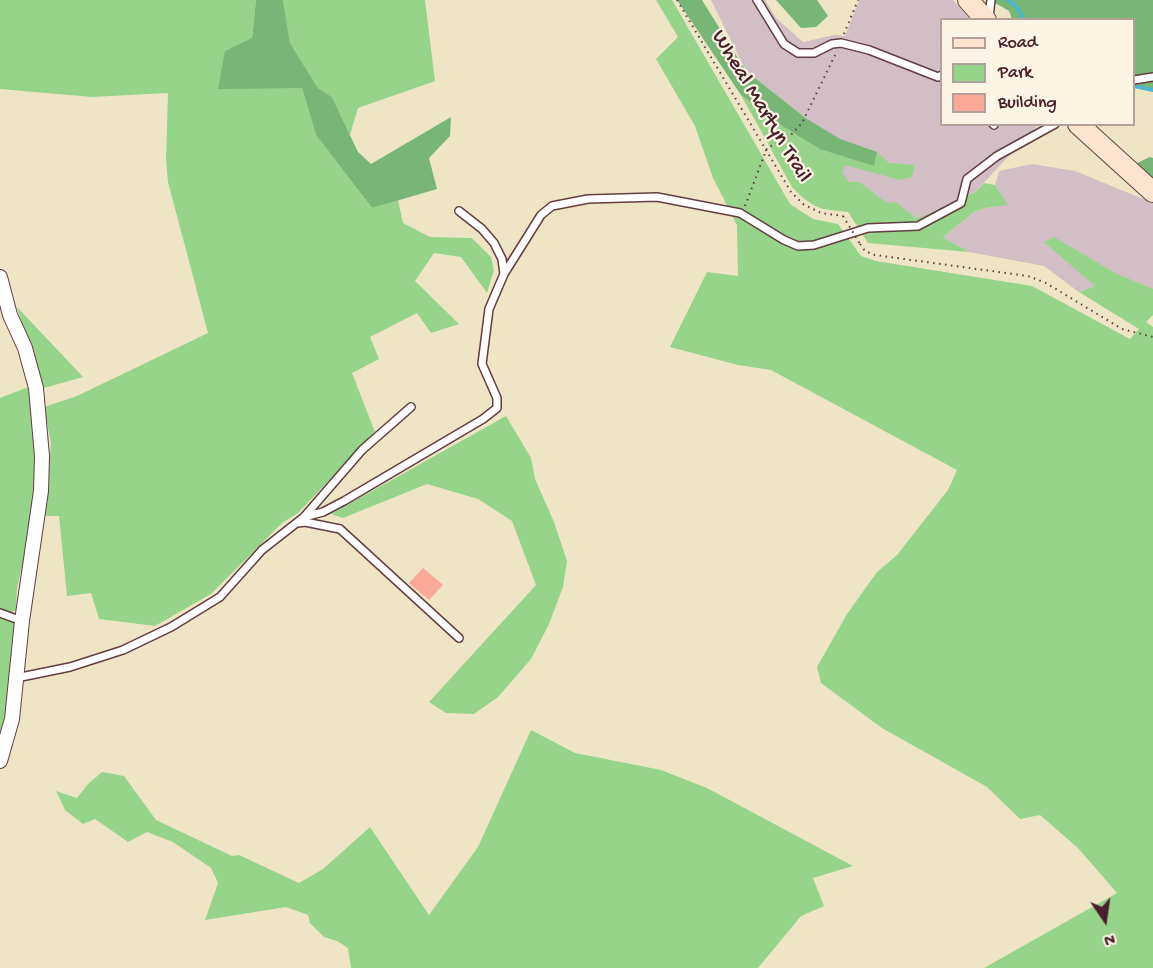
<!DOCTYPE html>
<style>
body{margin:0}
#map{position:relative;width:1153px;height:968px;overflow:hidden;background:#eee5c5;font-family:"Gochi Hand",sans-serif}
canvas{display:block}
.legend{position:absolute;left:940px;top:18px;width:195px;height:108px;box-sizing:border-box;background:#fcf5e5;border:2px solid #b59f9b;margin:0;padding:8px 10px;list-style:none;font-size:18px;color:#4a1f2b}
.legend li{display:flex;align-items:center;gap:12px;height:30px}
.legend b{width:30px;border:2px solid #b59f9b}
.north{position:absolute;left:1075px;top:890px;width:60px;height:60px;-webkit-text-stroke:4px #fcf5e5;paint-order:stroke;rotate:167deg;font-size:16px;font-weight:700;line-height:24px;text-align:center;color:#4a1f2b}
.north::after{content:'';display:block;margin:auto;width:21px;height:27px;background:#4a1f2b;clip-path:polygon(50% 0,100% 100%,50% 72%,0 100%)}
</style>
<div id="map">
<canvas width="1153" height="968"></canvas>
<ul class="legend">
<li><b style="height:8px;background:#fde4d0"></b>Road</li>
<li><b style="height:16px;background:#96d489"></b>Park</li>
<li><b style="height:16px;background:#f9a995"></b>Building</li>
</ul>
<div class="north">N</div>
</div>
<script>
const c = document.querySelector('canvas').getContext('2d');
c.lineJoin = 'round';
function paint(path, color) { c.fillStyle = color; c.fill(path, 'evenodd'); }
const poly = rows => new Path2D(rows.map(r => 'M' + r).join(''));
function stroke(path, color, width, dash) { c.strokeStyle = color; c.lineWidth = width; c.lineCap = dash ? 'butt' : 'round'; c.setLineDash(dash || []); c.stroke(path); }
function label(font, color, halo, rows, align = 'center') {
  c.font = font + ' "Gochi Hand",sans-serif'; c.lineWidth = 4.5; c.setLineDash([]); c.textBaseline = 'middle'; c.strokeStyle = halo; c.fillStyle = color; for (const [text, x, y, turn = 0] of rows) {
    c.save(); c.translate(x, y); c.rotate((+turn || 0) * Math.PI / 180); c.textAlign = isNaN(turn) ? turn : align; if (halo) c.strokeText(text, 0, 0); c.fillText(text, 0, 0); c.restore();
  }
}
paint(poly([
 [711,0,765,0,776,18,803,42,834,35,845,36,859,0,953,0,970,19,942,20,942,124,1038,125,975,192,910,223,784,152,807,119,746,71],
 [1032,164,1075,171,1153,203,1153,298,1095,286,1079,292,1044,266,969,252,943,237,974,212,985,208,1007,205,995,185,999,171]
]), '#d2bec5');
paint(poly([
 [0,0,256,0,252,38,302,88,316,135,372,208,398,200,403,223,430,237,472,238,491,257,494,270,487,293,461,257,434,253,415,281,459,324,431,333,417,313,370,337,379,359,352,373,375,432,298,513,282,523,211,594,155,626,99,619,91,593,67,596,59,516,45,516,51,443,44,407,77,396,208,333,168,182,166,159,168,93,92,97,0,89],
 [283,0,425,0,435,81,358,108,350,135,332,97,318,88,290,43],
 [656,0,672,0,790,204,813,219,838,224,861,256,876,261,1032,286,1130,339,1139,329,1079,292,1095,286,1044,242,1054,237,1115,273,1153,289,1153,315,1146,322,1153,327,1153,968,984,968,1117,893,1078,848,1040,815,1020,819,987,787,882,728,821,683,817,667,847,614,877,572,897,555,948,490,957,470,771,370,738,365,670,347,707,272,738,276,737,225,713,178,695,126,656,59,678,37],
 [741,95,782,126,820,149,873,165,877,152,889,163,915,165,912,177,900,180,845,165,842,173,849,182,859,182,887,203,896,202,917,219,975,192,984,183,995,185,1008,205,985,208,974,212,943,237,969,252,868,243,848,212,823,209,815,206,803,198,792,187],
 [17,307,83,377,44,388,41,385],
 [31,386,37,434,36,475,28,540,17,588,16,610,9,613,0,609,0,398],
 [506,416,531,458,535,479,554,522,567,561,563,587,549,624,531,659,498,697,474,714,446,713,429,702,536,585,512,521,478,499,427,484,343,518,331,514],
 [0,617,15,623,8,720,0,741],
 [531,730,575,753,661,770,707,788,853,866,813,878,824,906,801,916,758,968,351,968,348,948,337,941,324,937,310,923,308,915,286,907,205,920,218,883,211,868,173,842,147,832,128,842,95,819,83,824,65,810,56,791,77,798,88,784,102,772,124,776,156,820,232,856,239,855,299,883,323,869,370,827,429,915,478,847]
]), '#96d489');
paint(poly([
 [256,0,283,0,290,43,318,88,332,97,358,152,371,164,451,117,450,136,429,158,437,189,372,208,316,135,302,88,218,89,225,51,252,38],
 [677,0,702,0,746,71,807,119,840,139,877,152,874,166,820,149,782,126,741,95],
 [776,0,817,0,828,16,816,27,801,28],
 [990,0,1153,0,1153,89,1134,85,1134,20,1012,19,1009,11],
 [1150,157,1153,158,1153,181,1135,164]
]), '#78b675');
stroke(poly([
 [1008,0,1017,7,1024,20],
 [1134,86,1153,90]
]), '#4eb6cc', 4);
paint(poly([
 [423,568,443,585,429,600,409,583]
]), '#f9a995');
const service = poly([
 [757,0,784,44,798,53,814,53,832,44,841,43,869,50,938,77,942,75],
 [989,17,991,0],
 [1134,80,1153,77],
 [993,124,994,125],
 [459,211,482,229,494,243,502,259,504,274],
 [304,517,323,512,344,501,483,419,497,408,497,398,482,364,489,309,504,274,541,215,552,206,588,199,657,197,740,213,784,240,798,246,814,245,868,228,918,226,961,203,967,179,997,156,1055,124],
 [298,523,305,522,340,529,459,638],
 [0,613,22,621],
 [16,678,70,667,123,650,171,627,220,597,262,550,304,517,362,450,411,407]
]);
const minor = poly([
 [0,277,10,315,25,348,36,388,42,456,41,491,22,621,12,719,0,761]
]);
const secondary = poly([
 [968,0,986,20],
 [1078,124,1153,192]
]);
stroke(service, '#633d42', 10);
stroke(minor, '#633d42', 16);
stroke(secondary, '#633d42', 22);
stroke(poly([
 [677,0,791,192,803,204,821,213,843,216],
 [844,34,858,0],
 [745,206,767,148,789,137,802,123,836,53],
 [860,244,865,251,875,255,1028,276,1046,283,1122,329,1153,337]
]), '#633d42', 2, [1.5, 4.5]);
stroke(service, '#fff', 7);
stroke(minor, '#fff', 14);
stroke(secondary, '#fde4d0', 20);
stroke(poly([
 [843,216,860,244]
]), '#633d42', 2, [1.5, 4.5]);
label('22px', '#4a1f2b', '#fcf5e5', [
 ["Wheal Martyn Trail",760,107,59]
]);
</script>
